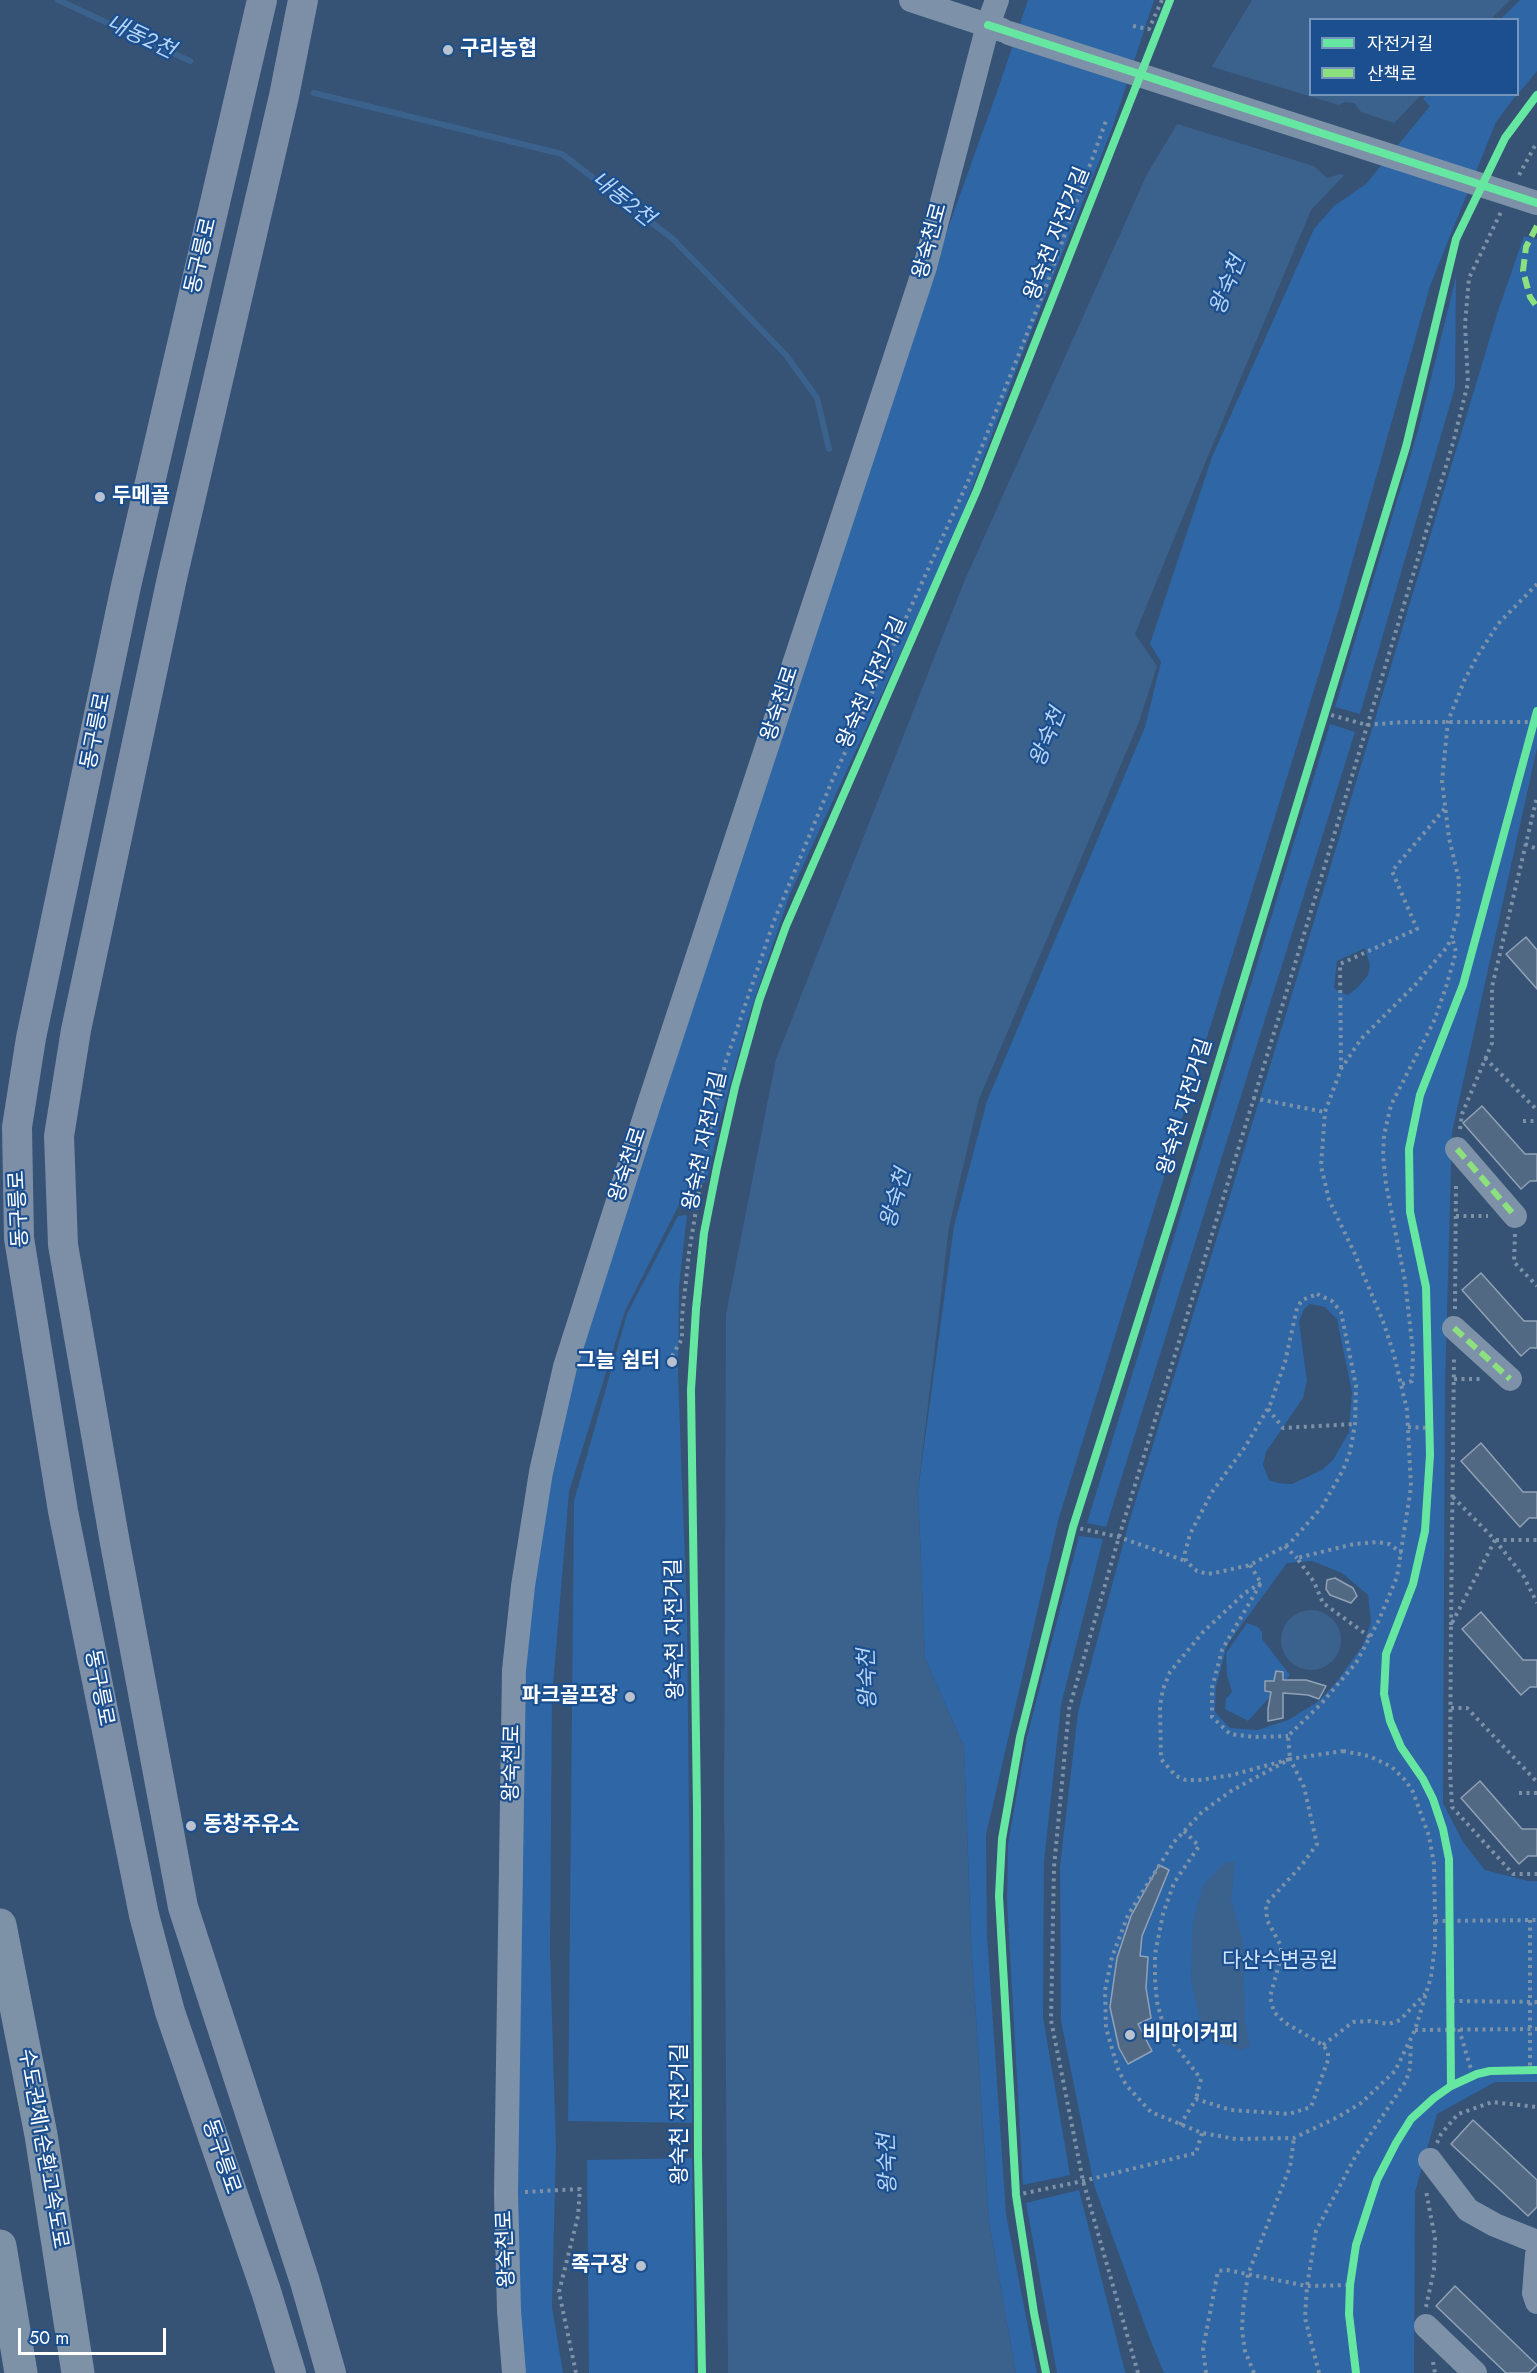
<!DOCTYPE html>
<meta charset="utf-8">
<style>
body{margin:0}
#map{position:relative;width:1537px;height:2373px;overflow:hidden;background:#365274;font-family:Jost,"Noto Sans KR",sans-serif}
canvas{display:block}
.legend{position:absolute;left:1309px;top:18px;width:210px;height:78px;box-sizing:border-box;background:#1b4f8f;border:2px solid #7695bc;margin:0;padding:8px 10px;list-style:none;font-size:18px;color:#fff}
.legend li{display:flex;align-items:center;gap:12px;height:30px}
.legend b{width:30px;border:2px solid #7695bc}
.scale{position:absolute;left:18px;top:2328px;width:148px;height:27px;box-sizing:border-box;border:3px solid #fff;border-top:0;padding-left:8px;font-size:18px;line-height:21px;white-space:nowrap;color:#fff;-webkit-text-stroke:4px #1b4f8f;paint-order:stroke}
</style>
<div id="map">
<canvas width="1537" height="2373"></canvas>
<ul class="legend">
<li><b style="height:8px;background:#66e7a1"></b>자전거길</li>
<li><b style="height:8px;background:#8de07e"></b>산책로</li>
</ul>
<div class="scale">50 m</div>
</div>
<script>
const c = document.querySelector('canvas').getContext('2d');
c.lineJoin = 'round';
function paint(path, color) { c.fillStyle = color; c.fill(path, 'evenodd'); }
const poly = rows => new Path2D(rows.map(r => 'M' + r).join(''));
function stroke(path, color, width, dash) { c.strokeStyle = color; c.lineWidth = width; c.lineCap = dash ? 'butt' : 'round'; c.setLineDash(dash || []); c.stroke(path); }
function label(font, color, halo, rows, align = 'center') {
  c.font = font + ' Jost,"Noto Sans KR",sans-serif'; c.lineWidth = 4.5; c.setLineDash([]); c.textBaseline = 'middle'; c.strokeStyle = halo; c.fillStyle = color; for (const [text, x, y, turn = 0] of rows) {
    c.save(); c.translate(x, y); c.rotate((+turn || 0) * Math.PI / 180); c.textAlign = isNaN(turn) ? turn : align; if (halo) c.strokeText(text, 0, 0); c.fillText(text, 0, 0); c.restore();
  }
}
paint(poly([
 [1028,0,1154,0,1113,126,1020,360,953,539,790,894,750,1013,719,1124,707,1181,686,1191,625,1311,569,1492,552,1698,550,1953,556,2148,552,2307,563,2373,522,2373,514,2306,519,1685,566,1384,933,270,998,89],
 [1520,0,1537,0,1537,71,1518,94,1518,20,1501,19],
 [1427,94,1517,94,1496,122,1430,286,1338,612,1058,1521,986,1835,987,1935,1006,2214,1037,2373,1016,2373,989,2222,971,1939,964,1747,925,1658,918,1490,954,1226,987,1101,1145,727,1161,662,1150,644,1212,457,1314,229,1334,206,1366,184,1430,106,1423,99],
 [1524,236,1537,239,1537,748,1452,1132,1445,1386,1443,1803,1463,1842,1485,1870,1528,1881,1537,1881,1537,2082,1495,2082,1437,2114,1415,2192,1414,2373,1164,2373,1148,2334,1094,2185,1061,2021,1060,1866,1078,1712,1129,1522,1286,1014,1498,311],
 [1365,948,1370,966,1368,975,1358,987,1348,995,1340,992,1334,988,1337,961],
 [1310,1304,1325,1307,1337,1319,1352,1392,1349,1432,1333,1460,1322,1470,1292,1484,1278,1483,1269,1480,1263,1465,1266,1452,1303,1398,1307,1381,1299,1322,1304,1309],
 [1312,1561,1342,1573,1368,1595,1371,1622,1363,1645,1338,1680,1319,1701,1288,1720,1258,1730,1230,1728,1215,1712,1216,1687,1227,1645,1287,1563],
 [1456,277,1455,387,1360,714,1335,707,1419,427],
 [1330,724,1355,732,1106,1527,1087,1523],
 [687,1215,679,1286,678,1374,687,1616,692,2123,568,2121,574,1501,627,1314,678,1216],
 [1079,1536,1103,1539,1061,1705,1044,1862,1043,2017,1070,2175,1023,2185,1007,1901,1008,1844,1027,1737],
 [1247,1623,1258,1627,1262,1632,1262,1639,1290,1675,1248,1721,1225,1709,1226,1699,1232,1692,1227,1675,1226,1653],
 [692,2158,695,2373,589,2373,587,2160],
 [1079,2190,1124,2368,1126,2373,1057,2373,1026,2203]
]), '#2f66a5');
paint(poly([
 [1252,0,1510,0,1491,19,1310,20,1310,94,1421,95,1311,210,1208,456,1135,634,1157,666,1139,722,979,1099,949,1227,918,1490,925,1658,964,1747,971,1939,989,2222,1016,2373,728,2373,724,1801,726,1314,776,1059,964,582,1147,174],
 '1281 1640a30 30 0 1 1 60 0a30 30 0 1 1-60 0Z',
 [1226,1862,1235,1862,1231,1899,1243,1942,1245,2022,1250,2046,1241,2050,1221,2043,1201,2025,1191,1979,1193,1921,1204,1884]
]), '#3b618d');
paint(poly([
 [1209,66,1339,105,1345,102,1354,103,1361,112,1397,124,1347,176,1340,174,1327,178,1314,166,1174,123]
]), '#365274');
stroke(poly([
 [58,0,190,61],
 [314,93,562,154,673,239,786,355,817,398,829,449]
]), '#3b618d', 6);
const building = poly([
 [1526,937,1537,950,1537,989,1506,954,1526,937],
 [1482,1106,1525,1154,1537,1154,1537,1181,1530,1181,1521,1189,1463,1123,1482,1106],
 [1481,1273,1524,1321,1537,1321,1537,1348,1530,1348,1521,1356,1462,1290,1481,1273],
 [1481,1443,1523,1492,1537,1492,1537,1518,1529,1518,1520,1527,1461,1461,1481,1443],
 [1335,1578,1353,1588,1357,1596,1351,1603,1330,1595,1326,1589,1327,1580,1335,1578],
 [1481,1612,1523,1660,1537,1660,1537,1687,1530,1687,1521,1695,1462,1629,1481,1612],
 [1276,1671,1283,1672,1283,1680,1306,1680,1326,1686,1319,1699,1308,1695,1283,1693,1283,1718,1268,1721,1268,1709,1271,1692,1265,1691,1265,1681,1274,1681,1276,1671],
 [1480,1781,1522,1829,1537,1829,1537,1856,1528,1856,1519,1864,1461,1798,1480,1781],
 [1159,1865,1169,1870,1142,1936,1140,1956,1148,1957,1146,1988,1151,2018,1138,2024,1152,2051,1128,2064,1119,2048,1110,2007,1117,1958,1131,1916,1159,1865],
 [1473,2120,1537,2180,1537,2207,1528,2216,1451,2144,1473,2120],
 [1455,2286,1537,2365,1529,2373,1506,2373,1436,2306,1455,2286]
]);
paint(building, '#526984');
stroke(building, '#92a2b6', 1.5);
stroke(poly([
 [1133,26,1149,29,1162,0],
 [1519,175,1537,142],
 [1324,713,1367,725,1403,722,1537,722],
 [1525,844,1537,849],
 [1485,1058,1537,1110],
 [1341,1068,1340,964,1417,929,1392,871,1446,807],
 [1253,1098,1325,1112],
 [1523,1121,1537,1121],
 [1460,1129,1462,1114,1492,1043,1492,987,1537,797],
 [1456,1216,1488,1216],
 [1515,1234,1514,1262,1537,1286],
 [1317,1294,1332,1301,1341,1312,1356,1386,1355,1424,1350,1452,1343,1470,1322,1507,1289,1544,1250,1565,1219,1572,1208,1574,1197,1571,1186,1561,1185,1553,1190,1534,1212,1492,1245,1447,1270,1405,1285,1362,1297,1308,1302,1300,1317,1294],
 [1455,1309,1456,1182],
 [672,1356,682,1339,682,1317,689,1253,707,1142,726,1061,774,921,832,781,969,479,1048,281,1107,118],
 [1454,1379,1480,1379],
 [1402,1384,1412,1381,1413,1351,1405,1281,1386,1184,1383,1155,1384,1135,1391,1105,1434,1021,1446,987,1456,952,1452,937],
 [1268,1409,1283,1428,1355,1424],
 [1408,1427,1430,1428],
 [1453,1497,1495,1540,1524,1577,1537,1603],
 [1073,1527,1119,1537,1186,1561],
 [1495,1540,1451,1625,1450,1770,1452,1807,1513,1874,1537,1874],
 [1496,1540,1537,1540],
 [1285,1546,1297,1558],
 [1250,1565,1261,1583,1222,1650,1212,1688,1212,1717,1230,1734,1254,1737,1288,1736],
 [1261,1583,1245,1593,1203,1632,1170,1672,1163,1689,1160,1706,1161,1759,1176,1776,1186,1780,1200,1780,1232,1775,1290,1759,1288,1736,1321,1704,1356,1663,1378,1622,1397,1577,1411,1487,1407,1410,1394,1355,1384,1324,1354,1252,1329,1200,1321,1166,1325,1112,1341,1069,1361,1039,1416,984,1447,947,1452,937,1458,914,1459,880,1449,838,1442,781,1448,721,1465,679,1478,655,1498,624,1537,584],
 [1451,1625,1454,1356],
 [1370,1637,1323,1603,1314,1582,1297,1558,1354,1544,1377,1542,1389,1544,1402,1553],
 [1451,1708,1467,1708,1537,1782],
 [1343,1751,1369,1756,1392,1767,1406,1781,1413,1792,1429,1836,1434,1864,1435,1916,1435,1946,1431,1977,1415,2030,1395,2071,1361,2103,1338,2117,1294,2138,1236,2139,1202,2133,1151,2112,1126,2085,1118,2069,1106,2028,1105,1990,1112,1957,1128,1915,1174,1842,1202,1812,1231,1791,1290,1759,1343,1751],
 [1519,1793,1537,1793],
 [1184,1831,1199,1846,1174,1883,1163,1914,1155,1954,1155,1980,1157,2002,1163,2024,1174,2044,1201,2079,1196,2099],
 [1530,1920,1530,2070],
 [1435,1921,1537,1920],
 [1452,2001,1537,2002],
 [1459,2029,1473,2076],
 [1415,2030,1537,2029],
 [1323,2045,1353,2022,1370,2021,1389,2024,1400,2020,1425,1994],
 [1180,2125,1196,2099,1231,2110,1289,2114,1311,2107,1328,2060,1328,2052,1323,2045,1284,2022,1274,2012,1270,1997,1281,1957,1281,1946,1267,1920,1266,1904,1301,1866,1317,1844,1304,1787,1290,1759],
 [1437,2143,1441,2134,1458,2114,1492,2102,1537,2107],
 [525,2192,580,2189,578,2216,559,2292,576,2373],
 [1016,2195,1083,2181,1196,2153,1202,2133],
 [1426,2307,1434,2270,1435,2238,1426,2191],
 [1433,2362,1435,2373],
 [1138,2373,1083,2181,1051,2020,1054,1867,1069,1709,1119,1537,1281,1010,1453,443,1468,383,1465,324,1469,278,1501,212],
 [1206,2373,1203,2349,1218,2271,1227,2270,1307,2286,1350,2285],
 [1254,2373,1245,2351,1242,2330,1243,2310,1248,2274,1290,2167,1294,2138],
 [1319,2373,1305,2318,1307,2286,1316,2231,1355,2157,1406,2081,1410,2068,1411,2042]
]), '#7d92a8', 4, [3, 4.5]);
stroke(poly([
 [911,0,1002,30],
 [1457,1149,1515,1216],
 [1454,1328,1510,1379],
 [1430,2160,1468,2210,1495,2225,1537,2242],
 [1537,2255,1534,2293,1537,2302],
 [1426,2326,1475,2373],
 [514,2373,509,2311,506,2193,514,1670,523,1586,541,1472,565,1367,648,1107,925,267,988,25,997,0]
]), '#7d92a8', 24);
stroke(poly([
 [262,0,126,586,31,1038,17,1127,19,1238,63,1511,144,1915,170,2012,266,2291,291,2373],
 [303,0,284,96,172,578,76,1030,59,1136,63,1245,115,1543,183,1907,305,2282,331,2373]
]), '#7d8ea7', 30);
stroke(poly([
 [0,1925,41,2135,78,2373],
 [0,2246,21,2373]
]), '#7e92a7', 33);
stroke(poly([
 [1009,33,1537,203]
]), '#7d92a8', 24);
stroke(poly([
 [1537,226,1526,247,1523,271,1530,297,1537,307],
 [1457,1149,1515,1216],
 [1454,1328,1510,1379]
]), '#8de07e', 6, [12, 6]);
stroke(poly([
 [988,25,1537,203],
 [1451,2086,1449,1859,1443,1829,1433,1799,1423,1779,1401,1747,1390,1721,1384,1694,1386,1654,1413,1584,1425,1531,1430,1455,1426,1287,1410,1212,1409,1149,1420,1095,1463,985,1537,711],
 [702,2373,698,2157,697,1808,691,1390,696,1309,704,1233,717,1167,735,1087,759,1001,786,926,977,490,1170,0],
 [1046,2373,1034,2313,1016,2195,999,1896,1002,1839,1020,1737,1073,1527,1175,1205,1406,447,1456,239,1505,138,1537,95],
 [1356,2373,1349,2314,1350,2285,1356,2245,1377,2180,1396,2143,1411,2119,1434,2098,1451,2086,1477,2074,1490,2071,1537,2070]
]), '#66e7a1', 8);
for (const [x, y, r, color] of [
 [448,50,6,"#b9c2ce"],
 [100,497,6,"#b9c2ce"],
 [672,1362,6,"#b9c2ce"],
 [630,1697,6,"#b9c2ce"],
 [191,1826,6,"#b9c2ce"],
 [1130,2035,6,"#b9c2ce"],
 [641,2266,6,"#b9c2ce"]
]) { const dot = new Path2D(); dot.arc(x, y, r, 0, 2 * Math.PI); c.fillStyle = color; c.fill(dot); stroke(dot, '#1b4f8f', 2); }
label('bold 21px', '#fff', '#1b4f8f', [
 ["구리농협",460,50],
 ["두메골",112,497],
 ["그늘 쉼터",660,1362,"right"],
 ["파크골프장",618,1697,"right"],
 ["동창주유소",203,1826],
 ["비마이커피",1142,2035],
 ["족구장",629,2266,"right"]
], 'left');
label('21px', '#fff', '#1b4f8f', [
 ["왕숙천 자전거길",1058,234,-68],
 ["왕숙천로",931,241,-75],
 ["동구릉로",202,256,-77],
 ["왕숙천 자전거길",873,683,-66],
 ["왕숙천로",781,704,-72],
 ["동구릉로",97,731,-79],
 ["왕숙천 자전거길",1186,1107,-73],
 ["왕숙천 자전거길",706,1141,-78],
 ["왕숙천로",629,1165,-72],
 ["동구릉로",20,1209,-93],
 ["왕숙천 자전거길",676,1629,-91],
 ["동구릉로",98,1688,79],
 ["왕숙천로",513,1763,-89],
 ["왕숙천 자전거길",681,2114,-90],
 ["수도권제1순환고속도로",42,2149,80],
 ["동구릉로",220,2157,71],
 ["왕숙천로",507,2249,-92]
]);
label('21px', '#cfe3fa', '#1b4f8f', [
 ["다산수변공원",1280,1962]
]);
label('italic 22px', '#b5d3f5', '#1b4f8f', [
 ["내동2천",140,38,25],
 ["내동2천",622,200,38],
 ["왕숙천",1229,286,-68],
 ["왕숙천",1049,738,-68],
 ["왕숙천",897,1199,-74],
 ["왕숙천",869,1679,-92],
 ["왕숙천",889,2164,-92]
]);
</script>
